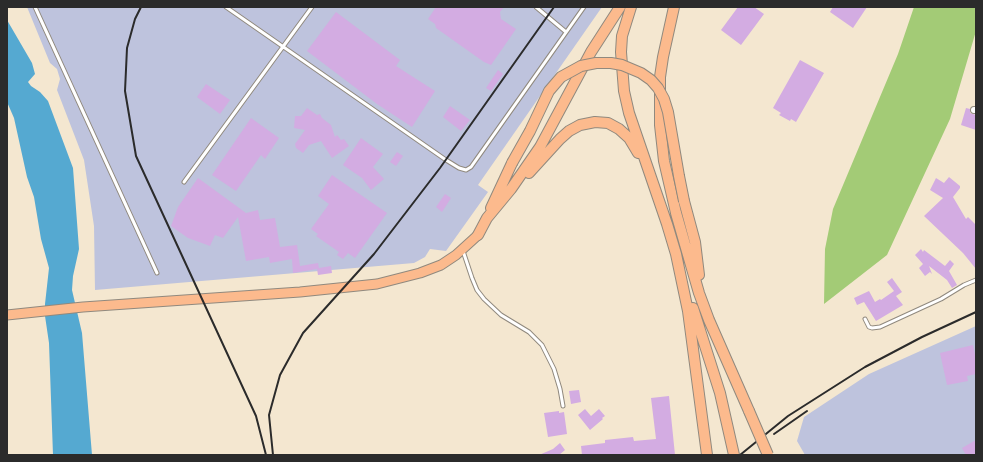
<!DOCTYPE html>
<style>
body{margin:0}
#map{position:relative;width:983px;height:462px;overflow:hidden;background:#f4e7d0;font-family:"Libre Caslon Text",serif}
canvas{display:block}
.frame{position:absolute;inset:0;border:8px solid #2b2b2b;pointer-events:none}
</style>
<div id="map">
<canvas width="983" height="462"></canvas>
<div class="frame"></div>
</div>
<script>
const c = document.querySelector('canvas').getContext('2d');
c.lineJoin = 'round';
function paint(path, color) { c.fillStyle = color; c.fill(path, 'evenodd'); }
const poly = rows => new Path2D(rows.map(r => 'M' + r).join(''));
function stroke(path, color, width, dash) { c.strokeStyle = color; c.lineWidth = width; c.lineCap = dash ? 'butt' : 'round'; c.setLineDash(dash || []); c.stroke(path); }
paint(poly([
 [27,7,602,7,478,185,488,192,446,251,430,249,425,257,414,263,95,290,94,226,84,160,57,90,60,79,57,69,50,63],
 [976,326,976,455,805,455,797,441,804,417,869,374]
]), '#bec3dd');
paint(poly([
 [914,7,976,7,976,31,950,119,887,255,824,304,825,249,833,209,898,54]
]), '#a3cb76');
paint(poly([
 [7,20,32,63,35,74,28,82,31,86,40,92,48,101,73,168,79,249,73,276,72,290,82,333,92,455,53,455,49,343,45,316,45,304,49,268,41,239,34,197,27,177,14,118,7,102]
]), '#55a9d1');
paint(poly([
 [436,7,504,7,500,12,501,19,516,29,491,65,484,62,436,28,435,24,428,19],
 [738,7,754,7,764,14,741,45,721,30],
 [833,7,867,7,853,28,830,12],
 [336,12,400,60,396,66,435,91,412,127,377,104,307,51],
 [800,60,824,73,796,122,791,119,790,121,779,115,781,113,773,108],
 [498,70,503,74,491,91,486,88],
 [206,84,230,100,220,114,197,97],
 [450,106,470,120,461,131,443,117],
 [307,108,317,115,320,114,322,118,331,125,335,137,337,135,341,140,344,139,349,146,332,158,321,141,309,145,303,153,296,148,295,144,305,130,294,128,295,116,301,116],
 [966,108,970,109,970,113,976,115,976,130,961,125],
 [251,118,279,138,265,159,261,155,236,191,212,175],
 [361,138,383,154,373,167,384,179,371,190,362,178,343,165],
 [397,152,403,156,396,166,390,162],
 [332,175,387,213,355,258,348,253,343,259,337,255,339,252,316,236,318,234,311,229,329,204,318,196],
 [949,177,960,186,960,188,953,197,966,219,968,217,976,225,976,269,963,253,924,216,943,198,930,190,936,178,944,183],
 [198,178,246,213,258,210,260,220,275,218,280,247,297,245,300,266,318,263,319,268,331,266,332,273,318,275,317,269,293,273,292,259,270,263,269,257,246,261,238,217,223,238,215,235,210,246,188,238,171,226,178,207],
 [445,194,451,198,442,212,436,207],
 [921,249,923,252,924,250,945,266,950,260,954,264,949,271,957,285,952,288,947,280,929,266,932,274,930,272,925,276,919,268,923,264,915,255],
 [892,278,902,292,896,296,903,305,876,321,864,302,857,305,854,298,869,291,875,302,880,299,881,300,894,291,887,282],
 [973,345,976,359,976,374,967,376,968,381,947,385,940,353],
 [579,390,581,402,571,404,569,391],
 [669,396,675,455,582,455,581,446,605,443,605,440,633,437,634,441,656,439,651,398],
 [585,409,591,416,599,409,605,416,602,418,603,419,590,430,578,415],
 [559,411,559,413,564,412,567,434,548,437,544,413],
 [976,440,976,455,966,455,962,448],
 [560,443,565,450,559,455,539,455,553,449]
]), '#d3ace2');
const service = poly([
 [35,7,157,273],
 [226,7,446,160,459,168,466,170,471,167,584,7],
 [536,7,566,32],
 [184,182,312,7],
 [463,251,472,278,477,290,484,299,501,315,529,332,542,345,554,369,560,389,563,406],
 [865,319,869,327,872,328,880,327,941,299,964,285,976,280]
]);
const minor = poly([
 [974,110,976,110]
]);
const primary = poly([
 [7,315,83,307,300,292,377,284,420,273,441,265,456,255,478,235]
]);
const trunk = poly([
 [631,7,622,36,621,52,624,91,629,113,667,224,676,254,688,311,707,455],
 [674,7,663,57,660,77,660,125,664,161,676,213,699,293,709,320,749,411],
 [529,173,560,139,569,131,580,125,595,122,608,123,619,129,629,138,638,153],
 [684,201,695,242,699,275],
 [491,208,512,163],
 [478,235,487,218,511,189,540,147,591,52,620,7],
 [693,308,720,393,734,455]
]);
stroke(service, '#90897e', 5);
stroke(minor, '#90897e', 8);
stroke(primary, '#90897e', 11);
stroke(trunk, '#90897e', 12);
stroke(service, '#fff', 3);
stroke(minor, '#fff', 6);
stroke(primary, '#fcba8d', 9);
stroke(trunk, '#fcba8d', 10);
stroke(poly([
 [141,7,135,19,127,48,125,91,136,156,256,416,266,455],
 [774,434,807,411],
 [273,455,269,415,280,375,303,333,374,254,440,168,554,7],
 [740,455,788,416,865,367,922,337,976,312]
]), '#2b2b2b', 2);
const trunkBridge = poly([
 [512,163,530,131,549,91,561,77,581,66,596,63,611,63,622,65,641,73,651,80,658,88,664,99,668,112,679,176,684,201],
 [749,411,768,455]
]);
stroke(trunkBridge, '#90897e', 12, []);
stroke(trunkBridge, '#fcba8d', 10);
</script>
